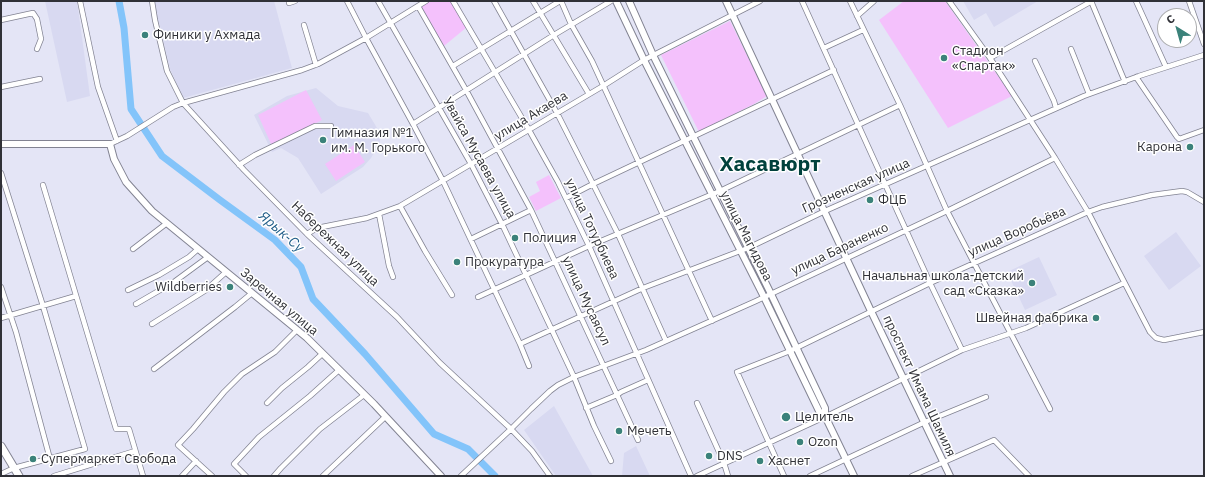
<!DOCTYPE html>
<meta charset="utf-8">
<style>
body{margin:0}
#map{position:relative;width:1205px;height:477px;overflow:hidden;background:#e4e5f6;font-family:"IBM Plex Sans",sans-serif}
canvas{display:block}
.frame{position:absolute;inset:0;border:2px solid #303137;pointer-events:none}
.north{position:absolute;left:1157px;top:8px;width:40px;height:40px;box-sizing:border-box;background:#fff;border:1px solid #acadaf;border-radius:50%;rotate:323deg;font-size:11px;font-weight:700;line-height:16px;text-align:center;color:#303137}
.north::after{content:'';display:block;margin:auto;width:14px;height:18px;background:#3b827a;clip-path:polygon(50% 0,100% 100%,50% 72%,0 100%)}
</style>
<div id="map">
<canvas width="1205" height="477"></canvas>
<div class="frame"></div>
<div class="north">С</div>
</div>
<script>
const c = document.querySelector('canvas').getContext('2d');
c.lineJoin = 'round';
function paint(path, color) { c.fillStyle = color; c.fill(path, 'evenodd'); }
const poly = rows => new Path2D(rows.map(r => 'M' + r).join(''));
function stroke(path, color, width, dash) { c.strokeStyle = color; c.lineWidth = width; c.lineCap = dash ? 'butt' : 'round'; c.setLineDash(dash || []); c.stroke(path); }
function label(font, color, halo, rows, align = 'center') {
  c.font = font + ' "IBM Plex Sans",sans-serif'; c.lineWidth = 3; c.setLineDash([]); c.textBaseline = 'middle'; c.strokeStyle = halo; c.fillStyle = color; for (const [text, x, y, turn = 0] of rows) {
    c.save(); c.translate(x, y); c.rotate((+turn || 0) * Math.PI / 180); c.textAlign = isNaN(turn) ? turn : align; if (halo) c.strokeText(text, 0, 0); c.fillText(text, 0, 0); c.restore();
  }
}
paint(poly([
 [45,1,77,1,90,96,67,102],
 [154,1,274,1,292,68,183,98,170,69,160,26,157,17],
 [963,1,1038,1,994,27,986,13,974,20],
 [316,88,338,106,368,113,377,128,381,136,379,144,371,158,363,167,321,194,298,158,281,148,272,152,254,115,287,96],
 [1176,232,1201,266,1169,290,1144,256],
 [1039,257,1057,295,1025,310,1007,272],
 [554,406,593,476,556,476,524,430],
 [636,446,650,476,622,476,624,453]
]), '#d8d9f1');
paint(poly([
 [429,1,451,1,467,27,444,46,420,7],
 [904,1,945,1,1012,96,948,128,879,20],
 [730,21,767,96,754,104,699,132,661,55],
 [306,90,322,120,272,146,258,115],
 [354,145,365,162,336,181,325,164],
 [549,175,561,198,536,211,529,197,540,191,536,182]
]), '#f4c1fc');
stroke(poly([
 [119,1,124,28,131,109,162,156,220,200,275,240,301,267,313,299,365,354,434,434,468,449,495,476]
]), '#83c4fa', 7);
const street = poly([
 [80,1,98,87,117,141],
 [152,1,155,20,167,71,183,103,244,170,307,234,397,317,440,363,511,429,532,451,550,476],
 [347,1,366,38,413,124,443,181,520,344,529,366],
 [378,1,471,164,502,224,574,377,594,426,611,461],
 [453,1,529,130,558,182,589,246,691,476],
 [494,1,557,113,593,184,618,234,666,341],
 [533,1,589,94],
 [561,1,571,24,592,61,712,321],
 [802,1,930,283,962,350],
 [850,1,900,105,947,211,1050,409],
 [949,1,990,58,1055,158,1088,212,1150,332,1156,338,1164,340,1204,332],
 [1091,1,1125,82],
 [1136,1,1166,67],
 [1189,1,1204,44],
 [289,3,295,1],
 [418,6,466,90,531,210,638,440],
 [857,16,874,1],
 [1,20,33,13,37,19,41,39,37,49],
 [304,25,316,65],
 [824,48,863,30],
 [1071,49,1089,94],
 [990,58,1092,1],
 [1035,61,1054,101,1056,108],
 [453,66,560,1],
 [1136,77,1177,137,1179,139,1204,130],
 [1,87,40,79],
 [413,124,554,35,611,1],
 [110,144,127,136,173,107,183,103,302,70,318,64,366,38,426,1],
 [239,165,255,155,315,126,331,126],
 [1,173,43,306,85,449,14,468,1,474],
 [43,185,116,429,129,429,143,476],
 [566,198,593,184,834,70],
 [400,206,425,251,452,295],
 [379,214,389,266,393,277],
 [307,234,317,228,367,218,400,206,603,86,644,60,760,1],
 [471,239,531,210],
 [133,249,167,223],
 [1,287,16,332,50,459],
 [128,290,159,275,189,257,198,249],
 [478,297,589,246,720,191,900,105],
 [136,304,174,282,208,257],
 [1,318,76,296],
 [152,324,206,290,226,272],
 [520,344,643,288,748,248,825,211,1084,96,1139,76,1204,55],
 [154,369,235,307,252,293],
 [267,403,282,388,308,367,322,354],
 [697,403,724,463,728,476],
 [586,408,617,395,621,392,648,380],
 [54,476,135,451],
 [182,476,196,461],
 [212,476,178,445,193,429,224,392,242,374,275,352,297,330],
 [246,476,234,464,259,437,310,396,339,370],
 [274,476,281,468,320,429,364,395],
 [323,476,385,417],
 [461,476,511,429,531,409,550,391,558,385,574,377,646,350,756,301,947,211,1055,158],
 [697,476,831,414,962,350,1026,328,1124,283],
 [784,476,737,372,790,351,930,283,1088,212,1102,207,1152,195,1182,191,1187,192,1204,202],
 [810,476,925,422,986,397],
 [912,476,994,440,1029,476]
]);
const secondary = poly([
 [616,1,644,60,764,297,819,411,825,416,854,476],
 [629,1,653,55,771,294,825,408,825,416],
 [726,1,870,309,950,476],
 [1,144,110,144,114,159,126,182,152,211,307,338,374,404,441,476]
]);
const primary = poly([
 [1,446,19,476]
]);
stroke(street, '#828392', 6);
stroke(secondary, '#828392', 8);
stroke(primary, '#828392', 9);
stroke(street, '#fff', 4.5);
stroke(secondary, '#fff', 6);
stroke(primary, '#fff', 7);
for (const [x, y, r, color] of [
 [145,35,4,"#3b827a"],
 [944,58,4,"#3b827a"],
 [323,140,4,"#3b827a"],
 [1190,147,4,"#3b827a"],
 [870,200,4,"#3b827a"],
 [515,238,4,"#3b827a"],
 [457,262,4,"#3b827a"],
 [1032,283,4,"#3b827a"],
 [230,287,4,"#3b827a"],
 [1096,318,4,"#3b827a"],
 [786,417,5,"#3b827a"],
 [619,431,4,"#3b827a"],
 [800,442,4,"#3b827a"],
 [709,456,4,"#3b827a"],
 [33,459,4,"#3b827a"],
 [760,461,4,"#3b827a"]
]) { const dot = new Path2D(); dot.arc(x, y, r, 0, 2 * Math.PI); c.fillStyle = color; c.fill(dot); stroke(dot, '#fff', 1.5); }
label('13px', '#303137', '#fff', [
 ["Финики у Ахмада",153,35],
 ["Стадион",952,51],
 ["«Спартак»",952,66],
 ["Гимназия №1",331,133],
 ["им. М. Горького",331,148],
 ["Карона",1182,147,"right"],
 ["ФЦБ",878,200],
 ["Полиция",523,238],
 ["Прокуратура",465,262],
 ["Начальная школа-детский",1024,276,"right"],
 ["сад «Сказка»",1024,291,"right"],
 ["Wildberries",222,287,"right"],
 ["Швейная фабрика",1088,318,"right"],
 ["Целитель",795,417],
 ["Мечеть",627,431],
 ["Ozon",808,442],
 ["DNS",717,456],
 ["Супермаркет Свобода",41,459],
 ["Хаснет",768,461]
], 'left');
label('13px', '#303137', '#fff', [
 ["улица Акаева",531,116,-31],
 ["Увайса Мусаева улица",479,158,61],
 ["Грозненская улица",856,186,-24],
 ["улица Тотурбиева",592,229,65],
 ["улица Воробьёва",1017,232,-24],
 ["улица Магидова",746,236,63],
 ["Набережная улица",335,244,44],
 ["улица Бараненко",840,249,-25],
 ["улица Мусаясул",586,301,65],
 ["Заречная улица",279,302,40],
 ["проспект Имама Шамиля",919,386,65]
]);
label('italic 14px', '#1f5c87', '#fff', [
 ["Ярык-Су",281,232,41]
]);
label('bold 21px', '#00413c', '#fff', [
 ["Хасавюрт",770,165]
]);
</script>
